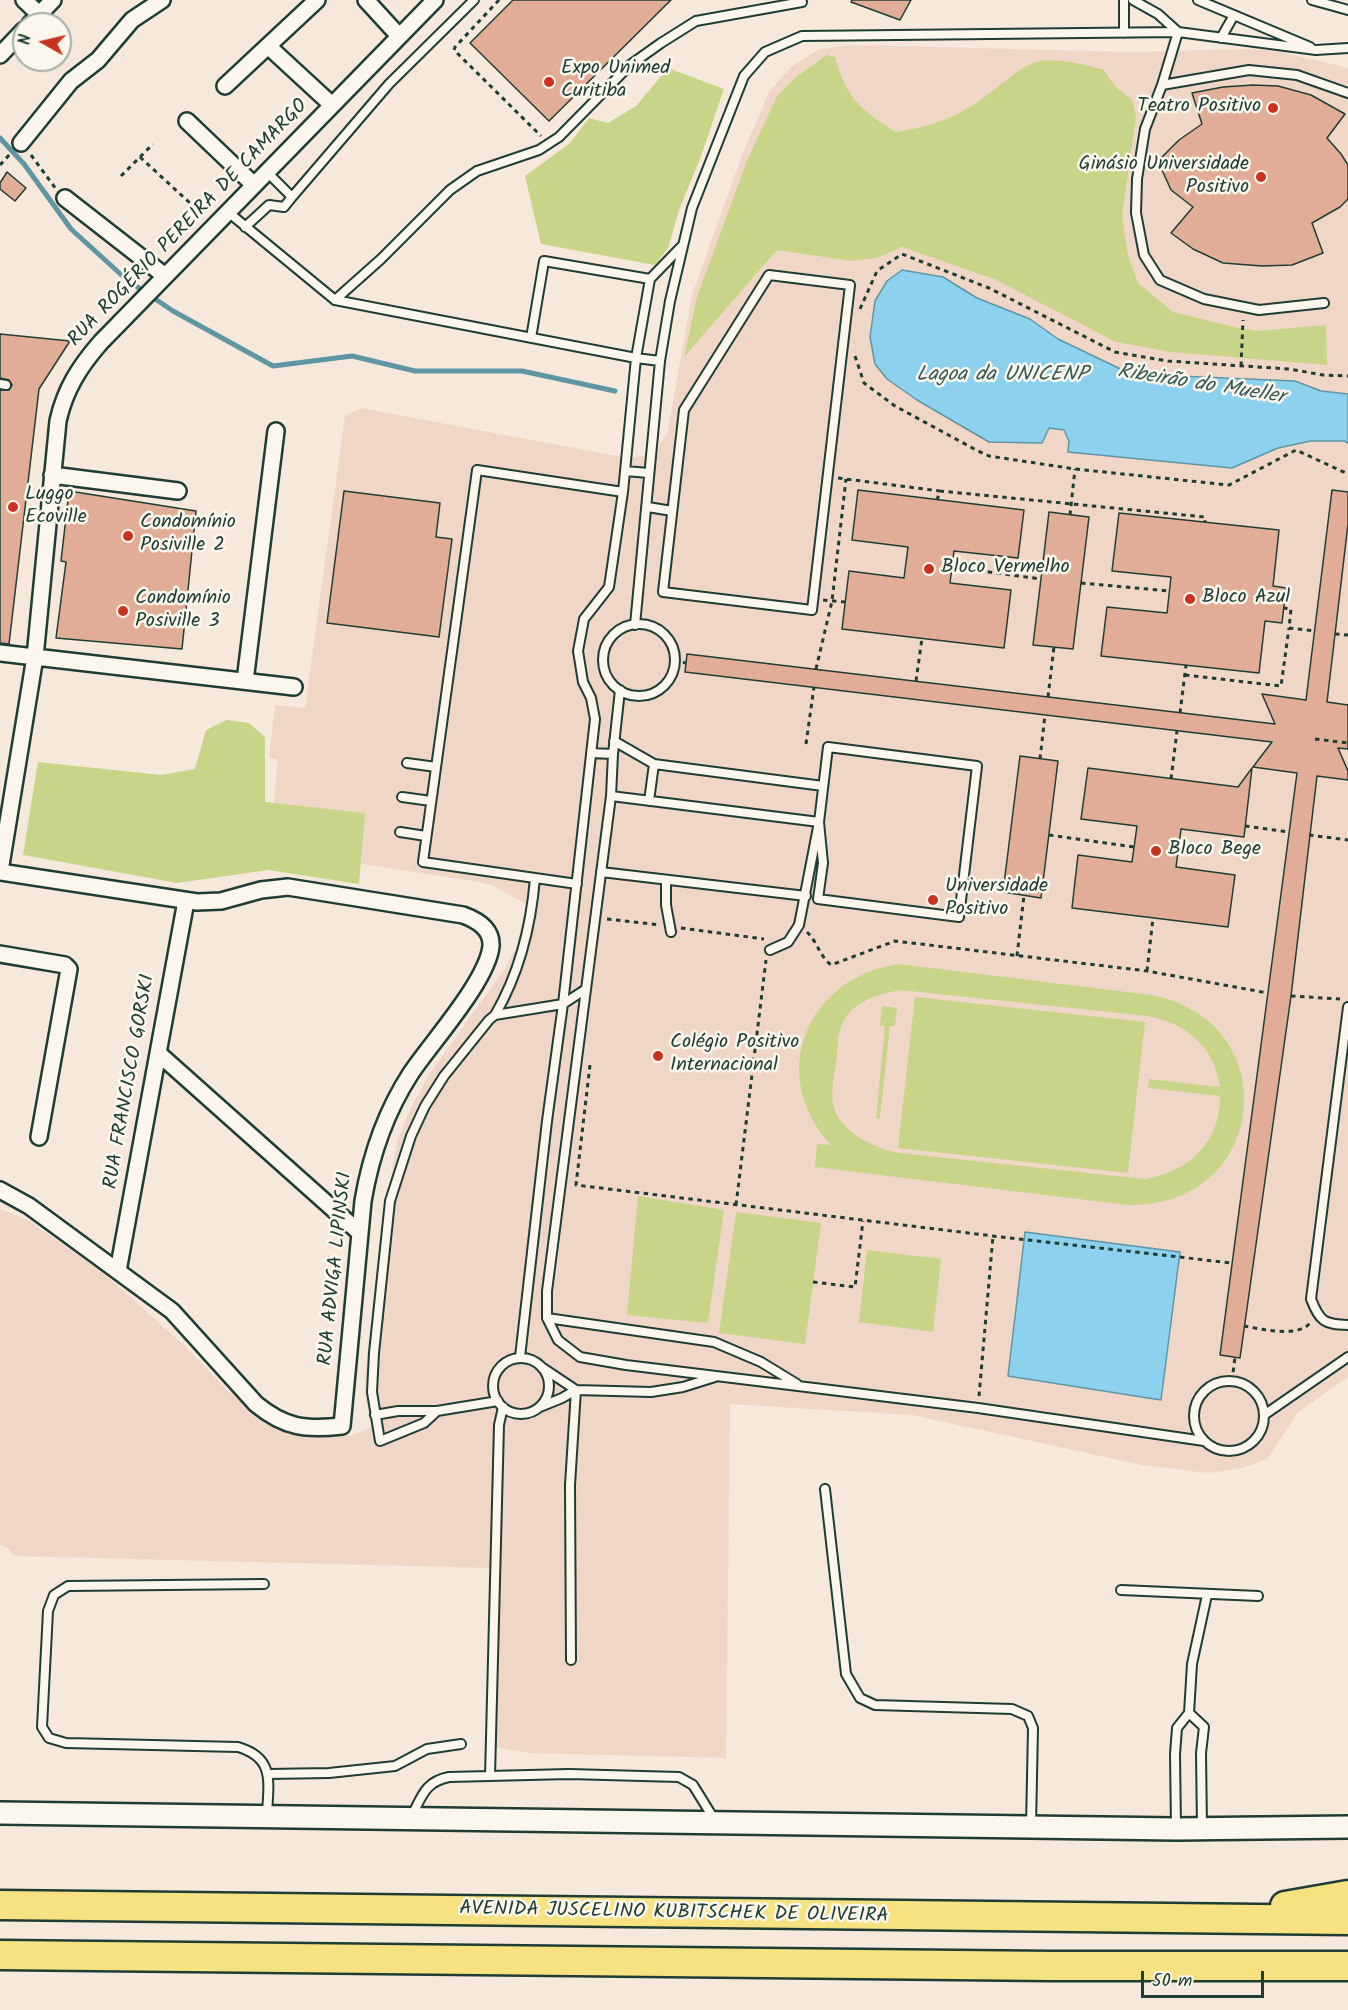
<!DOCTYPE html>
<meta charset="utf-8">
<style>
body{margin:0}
#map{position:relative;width:1348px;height:2010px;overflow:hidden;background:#f6e8db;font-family:Kalam,sans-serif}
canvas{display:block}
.north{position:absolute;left:12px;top:12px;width:60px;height:60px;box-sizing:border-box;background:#fbf7ec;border:2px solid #a3ada2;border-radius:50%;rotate:278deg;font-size:16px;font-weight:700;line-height:24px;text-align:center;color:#1f3d34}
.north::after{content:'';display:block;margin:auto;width:21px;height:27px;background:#c8321e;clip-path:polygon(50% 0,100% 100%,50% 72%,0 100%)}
.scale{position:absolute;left:1141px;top:1971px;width:123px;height:27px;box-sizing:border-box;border:3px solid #1f3d34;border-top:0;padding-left:8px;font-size:18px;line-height:21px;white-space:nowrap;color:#1f3d34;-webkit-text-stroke:4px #fbf7ec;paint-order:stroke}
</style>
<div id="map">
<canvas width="1348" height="2010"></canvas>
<div class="north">N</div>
<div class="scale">50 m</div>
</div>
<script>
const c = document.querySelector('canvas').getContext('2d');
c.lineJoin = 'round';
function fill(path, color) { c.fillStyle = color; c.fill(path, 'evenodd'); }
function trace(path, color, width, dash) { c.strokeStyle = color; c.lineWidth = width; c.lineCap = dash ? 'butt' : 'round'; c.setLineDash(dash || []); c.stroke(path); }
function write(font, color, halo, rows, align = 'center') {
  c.font = font + ' Kalam,sans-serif'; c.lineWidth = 5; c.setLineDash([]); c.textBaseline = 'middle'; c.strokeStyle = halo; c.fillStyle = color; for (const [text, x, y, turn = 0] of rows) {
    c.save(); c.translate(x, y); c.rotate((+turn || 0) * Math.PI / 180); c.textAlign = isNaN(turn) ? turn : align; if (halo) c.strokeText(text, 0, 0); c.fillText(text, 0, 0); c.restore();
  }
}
const built = new Path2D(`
 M849 45 1133 52 1249 49 1282 52 1348 68V1377L1298 1412 1267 1459 1242 1468 1208 1473 1142 1465 913 1415 730 1404 726 1758 530 1753 488 1746 492 1568 14 1556 8 1548 0 1545V1209L28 1220 103 1273 185 1346 229 1392 260 1416 310 1435 351 1436 371 1427 365 1398V1374L381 1231 398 1139 411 1108 428 1076 506 967 518 943 526 904 492 885 479 882 331 859H268L278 760 269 758 275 705 305 708 345 416 361 408 627 458 650 455 667 435 692 295 741 158 769 92 792 66 818 50Z`);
const green = new Path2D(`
 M827 55 835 57C847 100 860 109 896 132 925 128 953 119 978 102 994 91 1021 65 1040 61 1058 58 1087 65 1104 70L1114 85 1132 100 1136 116 1122 216 1128 255 1138 283 1173 312 1234 327 1257 331 1326 325 1327 365 1171 352 1116 342 994 279 902 247 877 258 852 261 777 250 684 357 697 297 747 161 777 96 797 76Z
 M668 68 724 89 700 159 679 210 668 248 655 265 541 244 525 176 570 143 589 118 608 123 636 106Z
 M227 720 249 723 265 737V802L365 813 359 884 268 870 177 883 23 855 38 762 161 775 195 769 206 730Z
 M899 964 1151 995C1288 1021 1269 1208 1128 1205L815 1167 817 1144 831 1145C766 1075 807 977 899 964ZM901 990 1147 1016C1186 1023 1214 1046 1220 1087L1149 1079 1148 1088 1220 1096C1221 1142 1188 1172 1145 1179L899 1153C875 1149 838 1131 833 1104 831 1090 834 1076 836 1063 838 1050 837 1033 843 1022 853 1001 881 993 901 990Z
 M915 997 1145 1022 1128 1173 898 1148Z
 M882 1006 897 1008 895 1026H890L880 1118H876L885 1026 880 1025Z
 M638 1196 724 1210 708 1323 627 1315Z
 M736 1212 821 1223 805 1344 719 1333Z
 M867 1250 941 1259 933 1332 859 1322Z`);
const water = new Path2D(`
 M902 270 943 277 977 298 1030 319 1058 339 1131 374 1295 381 1321 391 1348 394V443L1344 441H1311L1278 448 1232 468 1068 452 1069 441 1064 430 1049 428 1042 443 989 442 917 400 887 379 875 364 870 337 875 301 887 281Z
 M1025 1232 1180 1252 1161 1400 1008 1376Z`);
const stream = new Path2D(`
 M0 138 24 164 71 229 127 280 173 311 273 366 352 356 415 371H522L615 391`);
const building = new Path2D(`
 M513 0H671L549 121 470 43Z
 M852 0H911L900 20 851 2Z
 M1253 85 1278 86 1311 95 1345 114 1327 138 1341 154 1348 165V199L1340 207 1312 223 1323 253 1292 265 1262 266 1223 263 1193 249 1171 233 1193 207 1171 190 1158 161 1179 140 1202 124 1192 93 1223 87Z
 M7 172 26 188 15 201 0 189V183Z
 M0 334 70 341 39 389 9 644 0 643V390H9L12 385 9 380 0 378Z
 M858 490 1024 510 1018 558 954 551 950 583 1011 590 1004 648 842 629 849 571 904 578 908 547 852 540Z
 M1332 490 1348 492V524L1327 702 1348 705V749L1338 748 1348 771V780L1317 776 1291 996 1240 1358 1220 1355 1297 773 1253 767 1272 742 685 672 687 654 1275 724 1262 694 1306 700Z
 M69 491 196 511 182 649 56 638 66 562 61 561Z
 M344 491 440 503 436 537 452 539 439 637 327 623Z
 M1049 512 1089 517 1073 649 1033 645Z
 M1119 513 1279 530 1273 586 1286 588 1282 623 1265 621 1259 673 1101 656 1107 607 1167 613 1171 577 1112 571Z
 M1020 756 1058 761 1041 898 1003 892Z
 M1088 768 1238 787 1252 768 1244 837 1181 829 1176 867 1235 875 1228 927 1072 908 1078 855 1132 862 1137 826 1081 819Z`);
const path = new Path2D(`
 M499 0 455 47 454 50 541 136
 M31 155 56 189
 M140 157 204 216
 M0 165 11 153
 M121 176 153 144
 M860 309 877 271 902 254 989 288 1115 352 1168 361 1289 369 1323 375 1348 376
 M855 356 864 383 895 406 978 451 989 456 1075 469 1229 485 1296 450 1348 474
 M1241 366 1243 320
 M838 478 940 491
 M937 500 940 491 1205 517V522
 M1070 515 1075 469
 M952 567 1041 579
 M1081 583 1169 591
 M823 600 845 602
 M1283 608 1291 609 1289 628 1315 631
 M1335 634 1348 635
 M674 661 686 663
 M816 669 832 601 846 479
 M1185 675 1281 686 1289 628
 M916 681 922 638
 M1048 697 1054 647
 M1180 713 1186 665
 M1315 739 1348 743
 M806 744 814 687
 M1040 759 1045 715
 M1171 779 1177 731
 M1245 826 1289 832
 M1049 835 1134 847
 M1309 835 1348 840
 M607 919 660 925
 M681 928 764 939
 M807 932C818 943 819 955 831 965L895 941 1147 971 1268 993
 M1017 956 1024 895
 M1147 971 1153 918
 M1291 996 1340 999
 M590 1065 576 1185 993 1236 1232 1263
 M736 1205 766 960
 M813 1282 855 1287 863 1221
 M1244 1326C1261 1329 1298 1338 1310 1323
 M1232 1381 1235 1357
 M979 1396 993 1236`);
const service = new Path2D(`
 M1133 0 1158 14 1178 32 1162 85 1145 129 1137 179 1136 213 1144 255 1160 280 1204 299 1259 310 1324 303
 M1198 0 1310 47
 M1312 0 1348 10
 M1124 33V0
 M1221 38 1234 15
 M1162 85 1249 70 1297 75 1348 93
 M267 172 292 197 389 84 474 0
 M228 212 335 300 381 259 450 190 477 171 539 150 559 137 630 65 661 43 696 21 802 2
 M245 227 269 205 284 207 292 197
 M769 275 850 285 812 610 663 592 684 410Z
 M335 300 636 358 660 361
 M531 338 544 261 650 279
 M0 384 6 385
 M625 471 649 473
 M623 492 636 358 650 279 681 247
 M648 507 672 511
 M603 660a36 36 0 1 1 72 0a36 36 0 1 1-72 0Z
 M635 625 660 361 670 301 692 208 744 76 765 52 802 36 1178 32 1316 50 1348 48
 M620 690 613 754 611 796 547 1291V1318L558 1340 580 1357 626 1365 978 1408 1204 1441
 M614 741 654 764 823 786
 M591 753 613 754
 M407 763 436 767
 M611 796 819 822
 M402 797 431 801
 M649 801 654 764
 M400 832 426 836
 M601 872 806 896
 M666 880V905L671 932
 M770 950 788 942 799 925 819 822 828 747 977 766 959 917 818 899 823 863 819 822
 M1348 1007 1311 1299C1320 1322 1324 1324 1348 1325
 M495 1015C520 972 531 927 535 878
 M547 1318 714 1342 761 1362 797 1384
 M520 1357 547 1121 563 1004 586 989
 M493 1386a28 28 0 1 1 56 0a28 28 0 1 1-56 0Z
 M543 1368 576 1390 651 1392 683 1387 715 1377
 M1194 1416a35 35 0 1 1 70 0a35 35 0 1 1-70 0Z
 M540 1407 562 1398 576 1390
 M437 1411 424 1423 380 1441 372 1392 374 1353 390 1201 411 1136 425 1106 444 1076 489 1020 495 1015 563 1004 595 719 591 698 583 682 578 651 584 619 609 587 623 492 477 470 423 862 577 884
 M375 1415 398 1411H437L498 1401
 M1264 1415 1348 1357
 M825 1489 846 1674 860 1698 875 1705 1012 1709 1028 1716 1033 1728 1031 1826
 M264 1584 68 1586 54 1595 48 1611 42 1727 49 1738 66 1743 238 1747C276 1758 268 1784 267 1816
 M1121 1590 1258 1596
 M571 1660 570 1485 576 1390
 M1189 1713 1204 1727 1201 1753 1202 1828
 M268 1774 329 1773 395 1766 427 1749 461 1744
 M490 1776 499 1425 503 1407
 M411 1817C422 1797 424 1782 449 1777L569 1774 679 1777 693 1785 714 1819
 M1176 1828 1175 1754 1177 1728 1189 1713 1192 1664 1207 1595`);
const minor = new Path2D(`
 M24 0 39 14
 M366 0 399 36
 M30 24 53 0
 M268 46 332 105
 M0 55 24 30
 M225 86 317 0
 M187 121 254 185
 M21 143 71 81 98 60 132 20 162 0
 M65 198 165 276
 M52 475 178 491
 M0 653 294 687
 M245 681 276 431
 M0 871 35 657 58 421C65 389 80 366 101 342L435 0
 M0 872 197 902 221 901 261 890 288 887 463 915C477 920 492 929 491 946 488 980 431 1043 411 1073 385 1113 371 1154 363 1201L342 1426C306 1430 285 1428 256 1404L172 1311 29 1206 0 1190
 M0 954 65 965 69 969 39 1137
 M158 1053 360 1233
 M118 1271 186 901`);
const secondary = new Path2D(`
 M0 1813 1176 1829 1348 1827`);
const motorway = new Path2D(`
 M0 1905 1348 1920
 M1285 1906 1348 1895
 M0 1955 1051 1966H1348`);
const markers = [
 [549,82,6,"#c8321e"],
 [1273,108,6,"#c8321e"],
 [1261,177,6,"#c8321e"],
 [13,507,6,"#c8321e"],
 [128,536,6,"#c8321e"],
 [929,569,6,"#c8321e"],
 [1190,599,6,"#c8321e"],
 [123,611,6,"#c8321e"],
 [1156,851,6,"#c8321e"],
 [933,900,6,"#c8321e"],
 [658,1056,6,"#c8321e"]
];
const poiNames = [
 ["Expo Unimed",561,70],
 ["Curitiba",561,93],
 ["Teatro Positivo",1261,108,"right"],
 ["Ginásio Universidade",1249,166,"right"],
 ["Positivo",1249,189,"right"],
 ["Luggo",25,496],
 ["Ecoville",25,519],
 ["Condomínio",140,524],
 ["Posiville 2",140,547],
 ["Bloco Vermelho",941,569],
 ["Bloco Azul",1202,599],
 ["Condomínio",135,600],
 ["Posiville 3",135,623],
 ["Bloco Bege",1168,851],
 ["Universidade",945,888],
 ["Positivo",945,911],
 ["Colégio Positivo",670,1044],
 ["Internacional",670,1067]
];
const streetNames = [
 ["RUA ROGÉRIO PEREIRA DE CAMARGO",189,224,-46],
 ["RUA FRANCISCO GORSKI",131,1082,-80],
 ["RUA ADVIGA LIPINSKI",337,1269,-84],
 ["AVENIDA JUSCELINO KUBITSCHEK DE OLIVEIRA",674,1914,1]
];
const waterNames = [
 ["Lagoa da UNICENP",1002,376],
 ["Ribeirão do Mueller",1201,386,9]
];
fill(built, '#f0d6c7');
fill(green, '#c8d487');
fill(water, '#8cd1ed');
trace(water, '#6096a3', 1.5);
trace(stream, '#6096a3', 5);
fill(building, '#e2ad97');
trace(building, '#1f3d34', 1.5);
trace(service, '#1f3d34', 12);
trace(minor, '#1f3d34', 20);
trace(secondary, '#1f3d34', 26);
trace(motorway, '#1f3d34', 33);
trace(path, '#1f3d34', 3, [4.5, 4.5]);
trace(service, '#fbf7ec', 8);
trace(minor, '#fbf7ec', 15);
trace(secondary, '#fbf7ec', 21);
trace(motorway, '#f7e281', 28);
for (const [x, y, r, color] of markers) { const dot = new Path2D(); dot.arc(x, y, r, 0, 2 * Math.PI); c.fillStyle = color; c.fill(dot); trace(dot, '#fbf7ec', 2); }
write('20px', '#1f3d34', '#fbf7ec', poiNames, 'left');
write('20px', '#1f3d34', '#fbf7ec', streetNames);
write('italic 21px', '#355b59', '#fbf7ec', waterNames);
</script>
